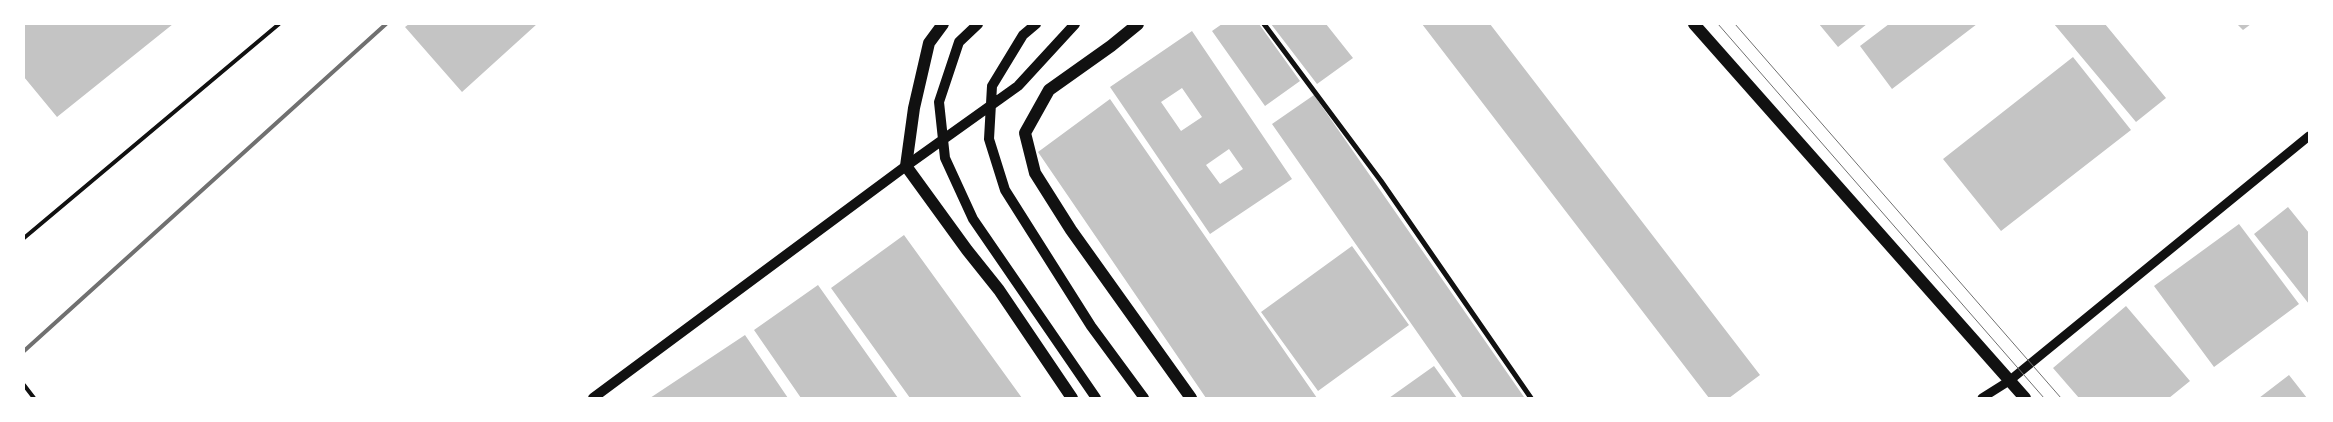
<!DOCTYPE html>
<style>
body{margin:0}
#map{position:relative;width:2333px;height:422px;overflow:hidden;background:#fff;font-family:Ubuntu,sans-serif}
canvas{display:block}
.frame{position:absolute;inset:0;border:25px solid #fff;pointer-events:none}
</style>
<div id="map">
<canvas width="2333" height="422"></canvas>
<div class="frame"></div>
</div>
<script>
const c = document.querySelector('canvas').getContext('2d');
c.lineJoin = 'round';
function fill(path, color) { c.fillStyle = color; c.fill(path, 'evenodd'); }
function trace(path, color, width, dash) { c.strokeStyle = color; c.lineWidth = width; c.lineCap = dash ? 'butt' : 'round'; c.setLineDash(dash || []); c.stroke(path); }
const building = new Path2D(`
 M24 24H173L57 117 24 77Z
 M409 24H537L462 92 405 27Z
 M1222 24H1259L1300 81 1265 106 1212 31Z
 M1271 24H1326L1353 58 1317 84Z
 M1422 24H1490L1760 375 1729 398H1709Z
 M1819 24H1867L1838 47Z
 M1889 24H1977L1892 89 1860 46Z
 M2054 24H2105L2166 98 2136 122Z
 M2237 24H2251L2243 30Z
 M1192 31 1292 179 1210 234 1110 87ZM1182 88 1202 117 1181 131 1161 102ZM1229 149 1243 169 1220 184 1206 165Z
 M2073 57 2131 130 2001 231 1943 159Z
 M1314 95 1524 397 1463 398 1272 124Z
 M1110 99 1317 398H1206L1038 152Z
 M2288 207 2309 233V304L2254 234Z
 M2239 224 2299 304 2214 367 2154 286Z
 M904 235 1022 398H910L831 288Z
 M1352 246 1409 325 1318 391 1261 312Z
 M818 285 898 398H801L754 330Z
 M2126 306 2190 381 2169 398H2079L2053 368Z
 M745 335 788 398H650Z
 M1434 366 1457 398H1389Z
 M2289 375 2307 398H2259Z`);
const service = new Path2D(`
 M24 238 279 24
 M24 385 34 398`);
const minor = new Path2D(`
 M1264 24 1381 181 1531 398`);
const tertiary = new Path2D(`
 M1982 398 2009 381 2309 136`);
const secondary = new Path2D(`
 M978 24 959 42 939 102 945 158 973 219 1096 398
 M1036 24 1023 35 992 86 989 139 1005 190 1091 326 1144 398
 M593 398 906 166 1018 86 1075 24`);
const primary = new Path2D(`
 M943 24 929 43 914 108 906 166 967 250 999 290 1072 398
 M1138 24 1111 46 1049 90 1025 133 1035 173 1071 230 1191 398
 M1694 24 2025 398`);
const tram = new Path2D(`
 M1718 24 2044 398
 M1735 24 2061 398`);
const rail = new Path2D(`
 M24 351 386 24`);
fill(building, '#c4c4c4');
trace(service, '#111', 4);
trace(minor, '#111', 5);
trace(tertiary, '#111', 9);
trace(secondary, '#111', 10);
trace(primary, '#111', 12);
trace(tram, '#707070', 1);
trace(rail, '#707070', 4);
</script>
